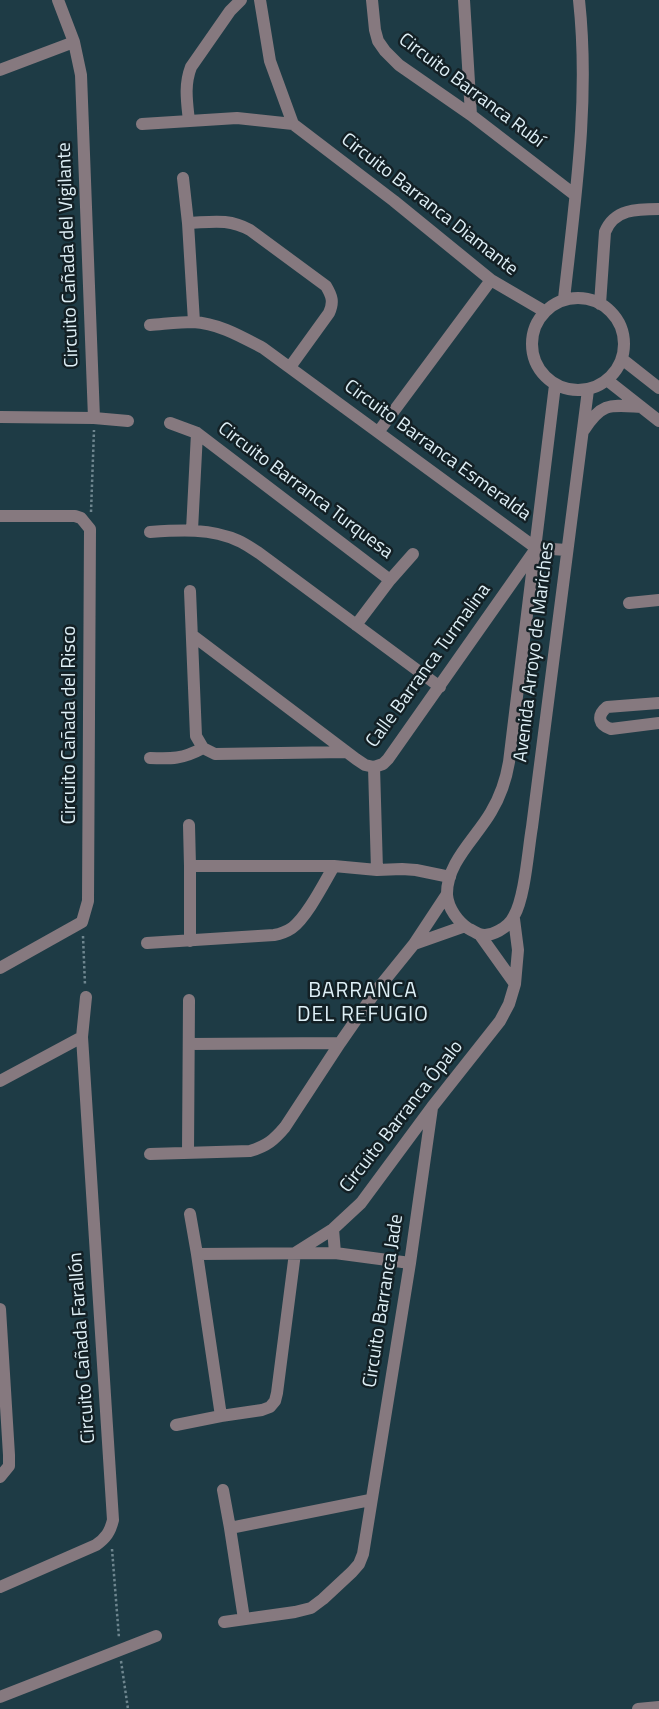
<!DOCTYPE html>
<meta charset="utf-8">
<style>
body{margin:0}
canvas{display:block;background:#1e3b45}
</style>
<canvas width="659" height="1709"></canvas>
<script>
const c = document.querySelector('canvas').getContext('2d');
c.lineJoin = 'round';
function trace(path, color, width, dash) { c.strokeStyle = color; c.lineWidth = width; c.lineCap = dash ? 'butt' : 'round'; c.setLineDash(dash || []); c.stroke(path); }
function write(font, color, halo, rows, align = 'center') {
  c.font = font + ' "Titillium Web",sans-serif'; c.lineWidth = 5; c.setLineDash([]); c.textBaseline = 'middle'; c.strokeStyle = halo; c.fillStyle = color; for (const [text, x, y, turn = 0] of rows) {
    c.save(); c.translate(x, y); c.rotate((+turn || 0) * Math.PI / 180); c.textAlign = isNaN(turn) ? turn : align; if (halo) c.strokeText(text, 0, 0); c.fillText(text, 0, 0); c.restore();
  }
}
const path = new Path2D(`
 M91 512 94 430
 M83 936 85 985
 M112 1549 119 1638
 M121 1661 128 1709`);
const minor = new Path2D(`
 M58 0 74 42 81 75 94 418
 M260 0 270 61 293 124
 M372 0 375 30 378 41 385 51 399 65 471 115 575 195
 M464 0 471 115
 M0 70 74 42
 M189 121C187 102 184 85 191 67L230 11 241 0
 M142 124 237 118 293 124 394 201 491 280 544 311
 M183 178 188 223 194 322
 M188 223C212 222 228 218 250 230L326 286C332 296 334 302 329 313L290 367
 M532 344a46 46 0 1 1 92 0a46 46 0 1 1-92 0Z
 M564 299C575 200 590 100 579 0
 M600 304 605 232C614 209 637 209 659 209
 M150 325C164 324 179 322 193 322 218 323 242 337 263 348L536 548 567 550
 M622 359 659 388
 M607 380 659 421
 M555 385 509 762C506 780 500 797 491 812 476 838 446 863 447 895 448 908 458 922 469 929 472 930 476 933 479 934 491 938 509 927 514 916 525 897 528 850 532 827L588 390
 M0 417 94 418 128 421
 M170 423 197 433 390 580
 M584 430C602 402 610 405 641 407
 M379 431 491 280
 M0 516H75L81 518 90 529 88 901 82 922 0 968
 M192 530 197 433
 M150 532C180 530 211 528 239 541 246 544 252 549 259 553L440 687
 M190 591 196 736 203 748 215 754 346 752
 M629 603 659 600
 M356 625 390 580 413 554
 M192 635 356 759 365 765 374 767
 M659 703 607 707C596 716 599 725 611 729L659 723
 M150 758C171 759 183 759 203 748
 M374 767 383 764 388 759 535 550
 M374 767 377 870
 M189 825 190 866V941
 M190 866H334L377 870 402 869 416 870 450 877
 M480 935 515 984
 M147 943 274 935C280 934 286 932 292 928 307 917 324 883 334 866
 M414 944 465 926
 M189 1044 340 1043
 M0 1081 82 1037
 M188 1152 189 1000
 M150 1154 250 1151C267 1146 274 1140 285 1127L340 1043 376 991 414 944 447 894
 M190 1214 197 1254 221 1416
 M333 1229 335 1253
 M197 1254 335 1253 410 1263
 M0 1309 9 1455V1466L0 1477
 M176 1425 221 1416 262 1410 270 1407 275 1401 277 1393 295 1253 333 1229 361 1203 432 1107 500 1021 509 1004 515 984 518 950 514 919
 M223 1490 230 1528 244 1619
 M230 1528 370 1500
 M0 1587 96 1545C106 1538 110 1532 113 1520L82 1037 86 997
 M224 1622 295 1612 311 1608 323 1599 352 1572 359 1564 363 1554 410 1263 432 1108
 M0 1697 156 1636
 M638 1709 659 1707`);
const streetNames = [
 ["Circuito Barranca Rubí",471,91,37],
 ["Circuito Barranca Diamante",429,205,38],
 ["Circuito Cañada del Vigilante",69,255,-92],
 ["Circuito Barranca Esmeralda",437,451,36],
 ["Circuito Barranca Turquesa",305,491,37],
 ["Avenida Arroyo de Mariches",535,652,-83],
 ["Calle Barranca Turmalina",429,666,-54],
 ["Circuito Cañada del Risco",70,725,-90],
 ["Circuito Barranca Ópalo",402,1117,-52],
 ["Circuito Barranca Jade",384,1301,-81],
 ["Circuito Cañada Farallón",83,1348,-94]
];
const quarterNames = [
 ["BARRANCA",363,992],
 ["DEL REFUGIO",363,1016]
];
trace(path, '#6e868f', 2.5, [2.5, 2.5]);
trace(minor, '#86797f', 12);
write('19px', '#deeff6', '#132025', streetNames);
c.letterSpacing = '1px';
write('21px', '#deeff6', '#132025', quarterNames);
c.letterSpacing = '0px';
</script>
